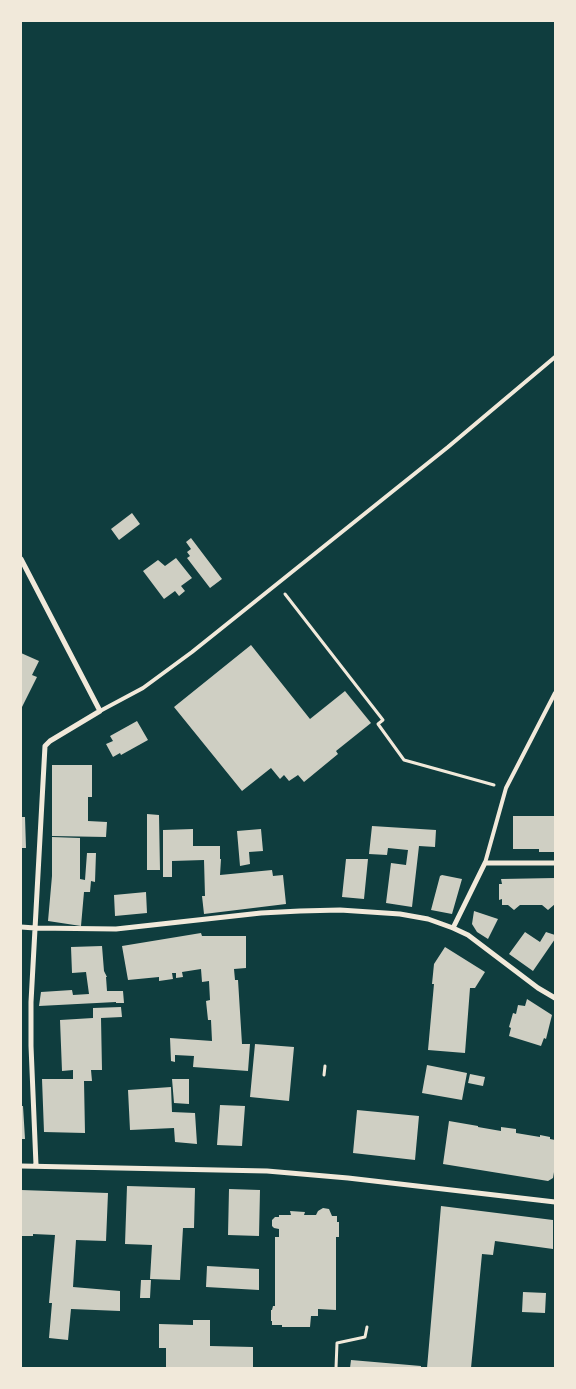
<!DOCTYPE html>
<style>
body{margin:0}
#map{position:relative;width:576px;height:1389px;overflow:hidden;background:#0f3d3e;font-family:"Times New Roman",serif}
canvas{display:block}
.frame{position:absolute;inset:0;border:22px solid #f1e9da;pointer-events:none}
</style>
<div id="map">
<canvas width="576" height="1389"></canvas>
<div class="frame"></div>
</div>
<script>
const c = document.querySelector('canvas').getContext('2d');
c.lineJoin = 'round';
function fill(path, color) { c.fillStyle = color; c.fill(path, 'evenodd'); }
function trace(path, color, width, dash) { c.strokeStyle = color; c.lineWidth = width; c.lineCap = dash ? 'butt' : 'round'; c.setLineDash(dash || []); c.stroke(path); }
const building = new Path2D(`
 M132 513 140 524 119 540 111 529Z
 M191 538 222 579 210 588 187 558 190 556 187 552 191 549 186 542Z
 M176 558 192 578 181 586 185 591 179 596 175 591 164 599 143 571 158 560 165 566Z
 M251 645 310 719 345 691 371 723 336 751 338 754 304 782 298 775 289 781 284 775 280 779 271 768 242 791 174 707Z
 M21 653 39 661 32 675 37 677 21 709Z
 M137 721 148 740 121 755 120 753 113 757 106 744 113 741 110 736Z
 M52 765H92V797H88V821L107 822 106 837 52 836Z
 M147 814 159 815 160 870H147Z
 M513 816H555V852H539V849H513Z
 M21 817H25L26 848H21Z
 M372 826 436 830 435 847 419 846 412 907 386 903 391 863 406 865 408 850 388 848 387 855 369 854Z
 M193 829V846H220V859H221L220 875 272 870 273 876 283 875 286 904 204 914 202 896H205L204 860 172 861V877H163V830Z
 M261 829 263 851 249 852 250 864 240 866 237 831Z
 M52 837 80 838V879L85 880 87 853H96L95 882 91 881 90 892H84L81 926 48 921 52 876Z
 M346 859H368L364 899 342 897Z
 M442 875 462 879 452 914 431 910 440 876Z
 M555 878V904L548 910 542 905H520L514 910 508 905H502V899L499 900V884H502L501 879Z
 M146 892 147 913 115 916 114 895Z
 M474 911 498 919 488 939 477 932 472 924Z
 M525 932 540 942 546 932 555 935V939L533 971 509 954Z
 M201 933 202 936H246V968L234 969 235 980H238L242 1044H250L248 1071 193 1067 194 1056 175 1055V1062L171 1061 170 1038 212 1041 211 1020H208L206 1001 210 1000 209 981 202 982 201 969 182 972 183 977 176 978V973H172L173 979 159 981V977L128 980 122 946Z
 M102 946 104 971 107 977H106L107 991H123L124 1003H116V1002L39 1006 41 992 72 990 73 995 89 994 86 972 72 973 71 947Z
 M445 947 485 972 475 988H470L465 1053 428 1050 434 984H432L434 964Z
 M527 999 552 1015 546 1039 544 1038 541 1046 509 1036 511 1028 509 1027 513 1013 516 1014 518 1005 525 1006Z
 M121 1007 122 1017 101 1018 102 1070H91L92 1081H84L85 1133 44 1132 42 1079H73V1070L62 1071 60 1020 93 1018V1008Z
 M255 1044 294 1047 289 1101 250 1097Z
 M427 1065 467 1073 462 1100 422 1093Z
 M470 1074 485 1077 483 1086 468 1083Z
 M172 1079H189V1104L174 1103Z
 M171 1087 172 1112 195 1113 197 1144 175 1142 174 1128 130 1130 128 1090Z
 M220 1105 245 1106 242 1146 217 1145Z
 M21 1106H23L25 1139H21Z
 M357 1110 419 1116 415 1160 353 1153Z
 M449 1121 478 1126V1127L501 1131V1127L516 1129V1133L540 1137V1135L550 1137V1139L555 1140V1166L553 1178 548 1181 443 1164Z
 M127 1186 195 1188 194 1228H183L180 1280 150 1279 152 1245 125 1244Z
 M229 1189 260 1190 259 1236 228 1235Z
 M21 1190 108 1193 106 1241 76 1240 73 1287 120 1291V1311L71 1309 68 1340 49 1338 52 1303H49L55 1235 33 1234V1236H21Z
 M441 1206 553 1220V1249L495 1241 493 1255 482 1254 471 1368H427Z
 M323 1208 329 1209 332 1216H337V1222H339V1237H336V1310L318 1309V1316H311L310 1327H282V1325H272V1321H271V1310H272L273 1306H275V1237H279V1229L274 1228 272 1226V1220L275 1217H279V1215H291L290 1211 305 1212 304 1215H316L318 1211Z
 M207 1266 259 1269V1290L206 1287Z
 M141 1280H151L150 1298H140Z
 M523 1292 546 1293 545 1313 522 1312Z
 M193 1320H210V1346L253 1347V1368H166V1348H159V1324L193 1325Z
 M351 1360 421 1366V1368H350Z`);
const path = new Path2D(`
 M285 594 383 720 378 724 404 760 494 785
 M324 1075 325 1066
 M336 1368 337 1343 365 1337 367 1327`);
const service = new Path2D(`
 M100 711 143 688 192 652 448 447 555 357
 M485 863 506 788 555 693`);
const minor = new Path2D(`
 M21 559 100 711 50 741 45 746 31 1002V1046L36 1165
 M21 927 35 928 116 929 261 913 300 911 340 910 400 914 428 919 453 928 468 935 538 988 555 998
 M453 928 485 863H555
 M21 1166 267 1171 348 1178 555 1202`);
fill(building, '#cfcfc3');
trace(path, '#f1e9da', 3);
trace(service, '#f1e9da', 4);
trace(minor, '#f1e9da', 5);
</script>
